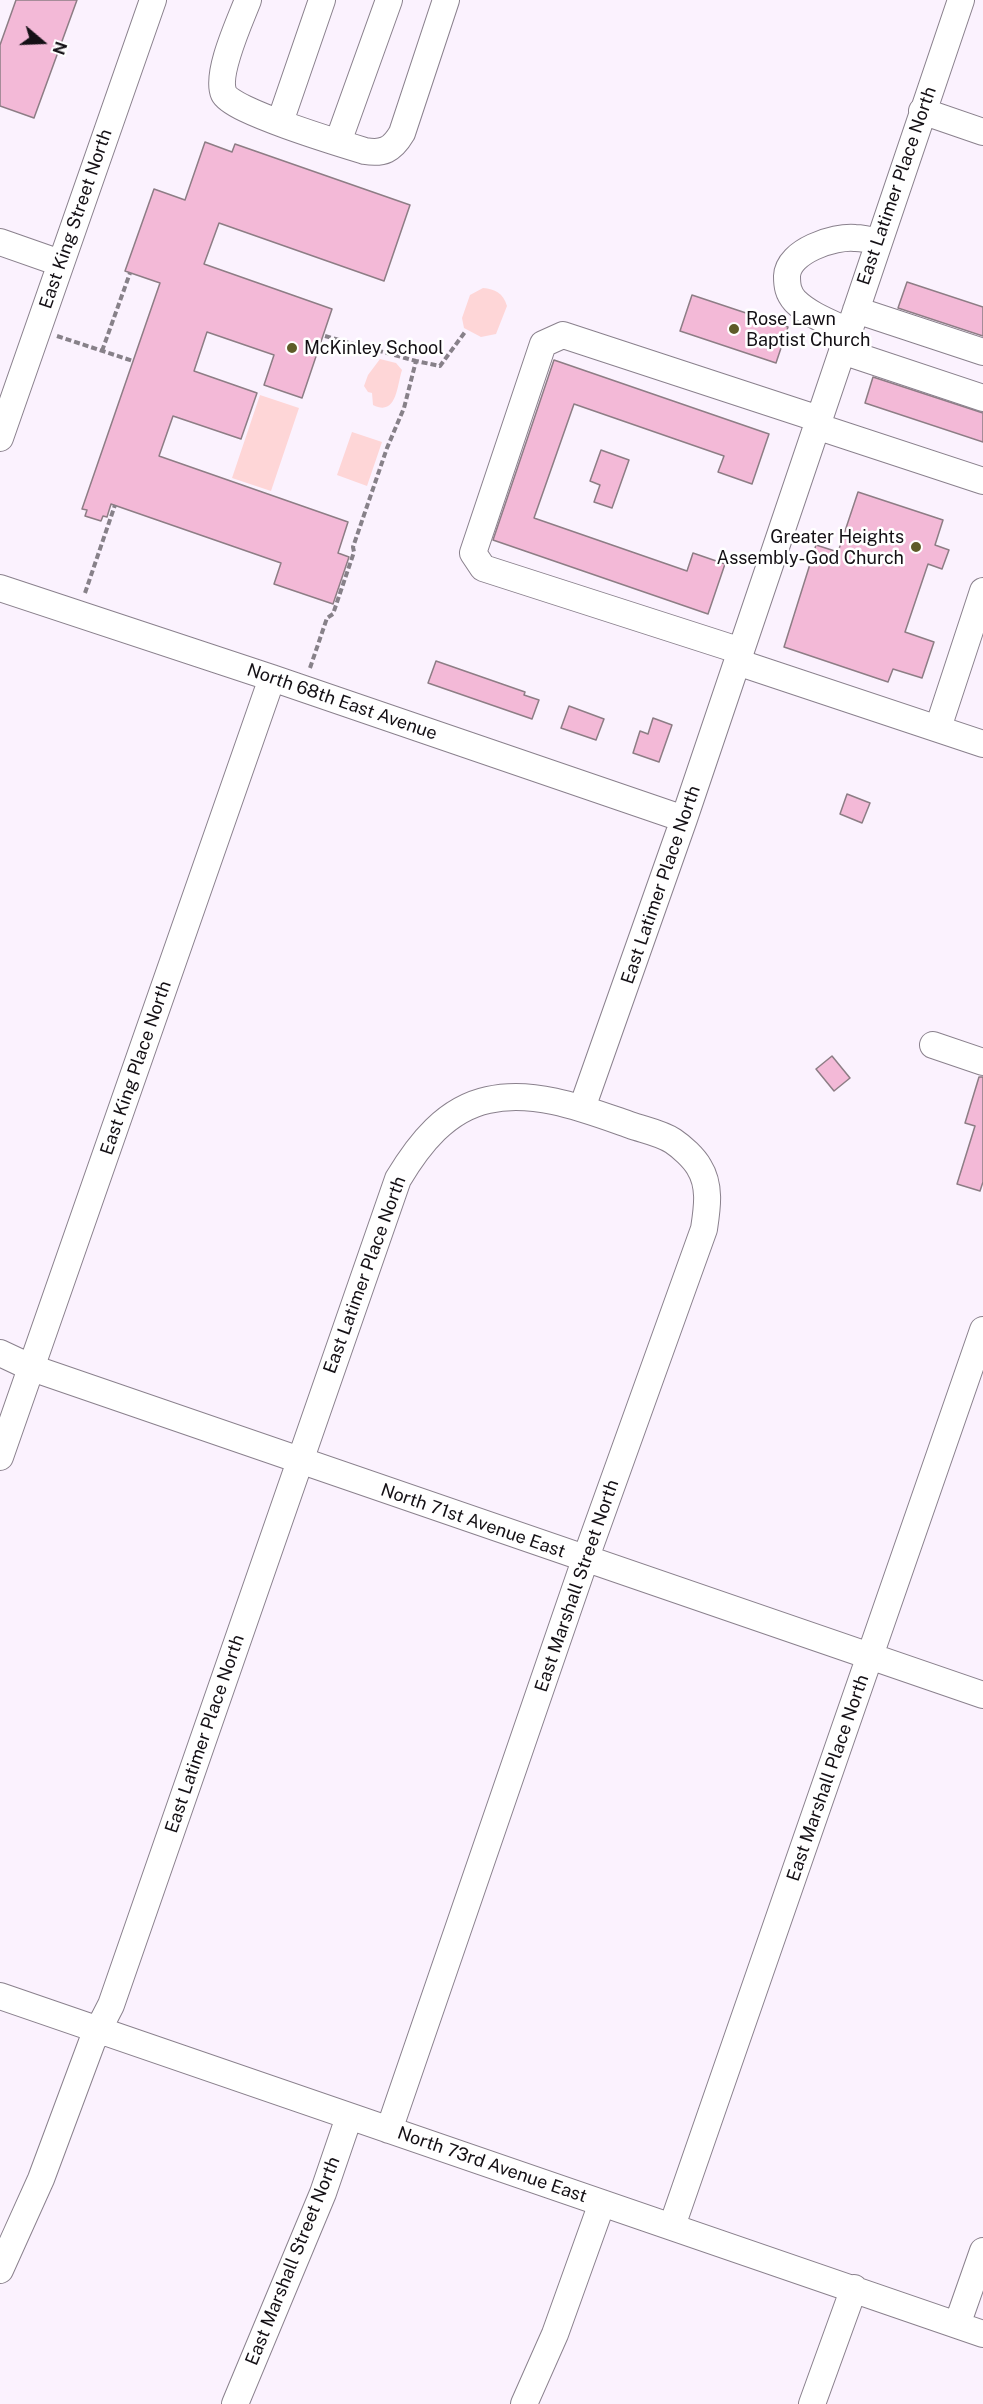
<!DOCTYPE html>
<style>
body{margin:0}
#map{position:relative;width:983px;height:2404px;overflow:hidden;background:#fbf2fe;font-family:"Public Sans",sans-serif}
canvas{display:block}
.north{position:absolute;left:12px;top:12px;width:60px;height:60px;-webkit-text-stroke:4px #fff;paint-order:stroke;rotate:109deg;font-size:16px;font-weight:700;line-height:24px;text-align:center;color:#141015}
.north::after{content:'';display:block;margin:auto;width:21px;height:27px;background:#141015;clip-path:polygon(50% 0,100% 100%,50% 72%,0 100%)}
</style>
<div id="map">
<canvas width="983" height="2404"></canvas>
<div class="north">N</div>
</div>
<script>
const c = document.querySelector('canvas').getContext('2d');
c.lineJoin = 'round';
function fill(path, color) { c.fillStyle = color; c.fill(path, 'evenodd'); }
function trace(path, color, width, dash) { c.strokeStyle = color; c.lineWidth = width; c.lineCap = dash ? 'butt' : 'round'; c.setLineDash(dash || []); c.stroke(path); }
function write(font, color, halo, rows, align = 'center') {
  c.font = font + ' "Public Sans",sans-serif'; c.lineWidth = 5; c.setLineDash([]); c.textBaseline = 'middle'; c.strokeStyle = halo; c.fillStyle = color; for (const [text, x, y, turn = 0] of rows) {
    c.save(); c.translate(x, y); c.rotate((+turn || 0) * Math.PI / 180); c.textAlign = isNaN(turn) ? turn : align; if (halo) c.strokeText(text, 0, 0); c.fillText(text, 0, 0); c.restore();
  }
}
const green = new Path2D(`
 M483 288C495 289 503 293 507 306L496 334 481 337 464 328 462 318 470 295Z
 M380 359 396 363 402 370C397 385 397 417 373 405L372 393 368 392 364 386 368 375Z
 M260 395 299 408 271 491 232 478Z
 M352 432 382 442 367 486 337 475Z`);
const building = new Path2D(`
 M16 0H77L34 118 0 106V45Z
 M205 142 232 152 235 144 410 205 384 281 219 223 204 264 332 309 302 398 264 385 274 355 207 332 194 371 257 393 241 439 173 416 159 456 348 522 338 553 349 557 333 604 274 584 281 563 111 504 107 517 103 516 101 521 85 516 87 510 82 509 160 283 125 271 154 189 185 200Z
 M907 282 983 307V336L898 308Z
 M692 295 788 327 776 363 680 331Z
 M554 360 769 434 752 484 718 472 724 456 574 404 534 518 687 571 693 553 725 564 708 614 493 540Z
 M873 377 983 413V442L865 403Z
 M601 450 629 460 612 508 594 502 600 485 590 481Z
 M858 492 943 520 935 545 949 550 942 569 928 564 905 632 934 642 922 678 893 669 888 682 784 647 816 545 838 552Z
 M436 661 525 692 524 695 539 700 532 719 428 683Z
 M569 706 604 719 596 740 561 728Z
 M653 718 672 725 659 762 633 753 640 731 648 734Z
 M847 794 870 803 862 823 840 814Z
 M832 1056 850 1078 834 1091 816 1069Z
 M979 1077H983V1182L980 1191 957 1184 975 1126 965 1123Z`);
const path = new Path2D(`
 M57 336 133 361
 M325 336 416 361
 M102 351 130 273
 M85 593 115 505
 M310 668 327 618 333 614 354 552 353 547 387 448 404 408 416 361 440 366 465 332`);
const minor = new Path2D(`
 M248 0C240 21 215 74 224 94 232 111 342 144 365 151 383 154 392 150 402 133L446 0
 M922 111 983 132
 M280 122 322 0
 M338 142 389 0
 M0 242 60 263
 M856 310 983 352
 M848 331C831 323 809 315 795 301 788 293 787 286 787 276 788 251 834 236 855 238 863 238 871 240 878 242
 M842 351 983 398
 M816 426 983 481
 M0 438 153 0
 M0 588 272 678 684 819
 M741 651 483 568 473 553 543 344 563 335 819 419
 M737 662 983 744
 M938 728 983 591
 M933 1045 983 1062
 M582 1108 684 819 961 0
 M0 1353 32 1368 983 1695
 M0 1457 272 678
 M0 1996 983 2334
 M672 2226 983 1330
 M0 2270 41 2179 92 2042 111 2005 398 1179C419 1144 446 1109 488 1100 535 1089 587 1110 630 1125 644 1130 661 1133 673 1141 682 1147 694 1158 699 1167 711 1186 707 1209 704 1229L585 1560 389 2130
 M957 2325 983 2251
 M235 2404 323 2193 349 2117
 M524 2404 555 2334 602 2203
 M812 2404 854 2288`);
const markers = [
 [734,329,6,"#5e5b28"],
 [292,348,6,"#5e5b28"],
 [916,547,6,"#5e5b28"]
];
const streetNames = [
 ["East Latimer Place North",897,186,-71],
 ["East King Street North",76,219,-71],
 ["North 68th East Avenue",342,702,19],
 ["East Latimer Place North",661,885,-71],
 ["East King Place North",136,1068,-71],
 ["East Latimer Place North",365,1275,-70],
 ["North 71st Avenue East",473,1521,19],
 ["East Marshall Street North",577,1586,-71],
 ["East Latimer Place North",205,1734,-71],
 ["East Marshall Place North",828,1778,-71],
 ["North 73rd Avenue East",492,2165,19],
 ["East Marshall Street North",293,2261,-68]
];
const poiNames = [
 ["Rose Lawn",746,319],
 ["Baptist Church",746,340],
 ["McKinley School",304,348],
 ["Greater Heights",904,537,"right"],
 ["Assembly-God Church",904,558,"right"]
];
fill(green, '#fed6d7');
fill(building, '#f3b9d7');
trace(building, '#8d7d85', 1.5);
trace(minor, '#8a818d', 28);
trace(path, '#878189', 4, [6, 3]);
trace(minor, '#fff', 26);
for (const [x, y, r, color] of markers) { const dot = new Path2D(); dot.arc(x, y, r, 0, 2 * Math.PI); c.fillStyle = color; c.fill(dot); trace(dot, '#fff', 2); }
write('18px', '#141015', '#fff', streetNames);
write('18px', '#141015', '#fff', poiNames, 'left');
</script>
